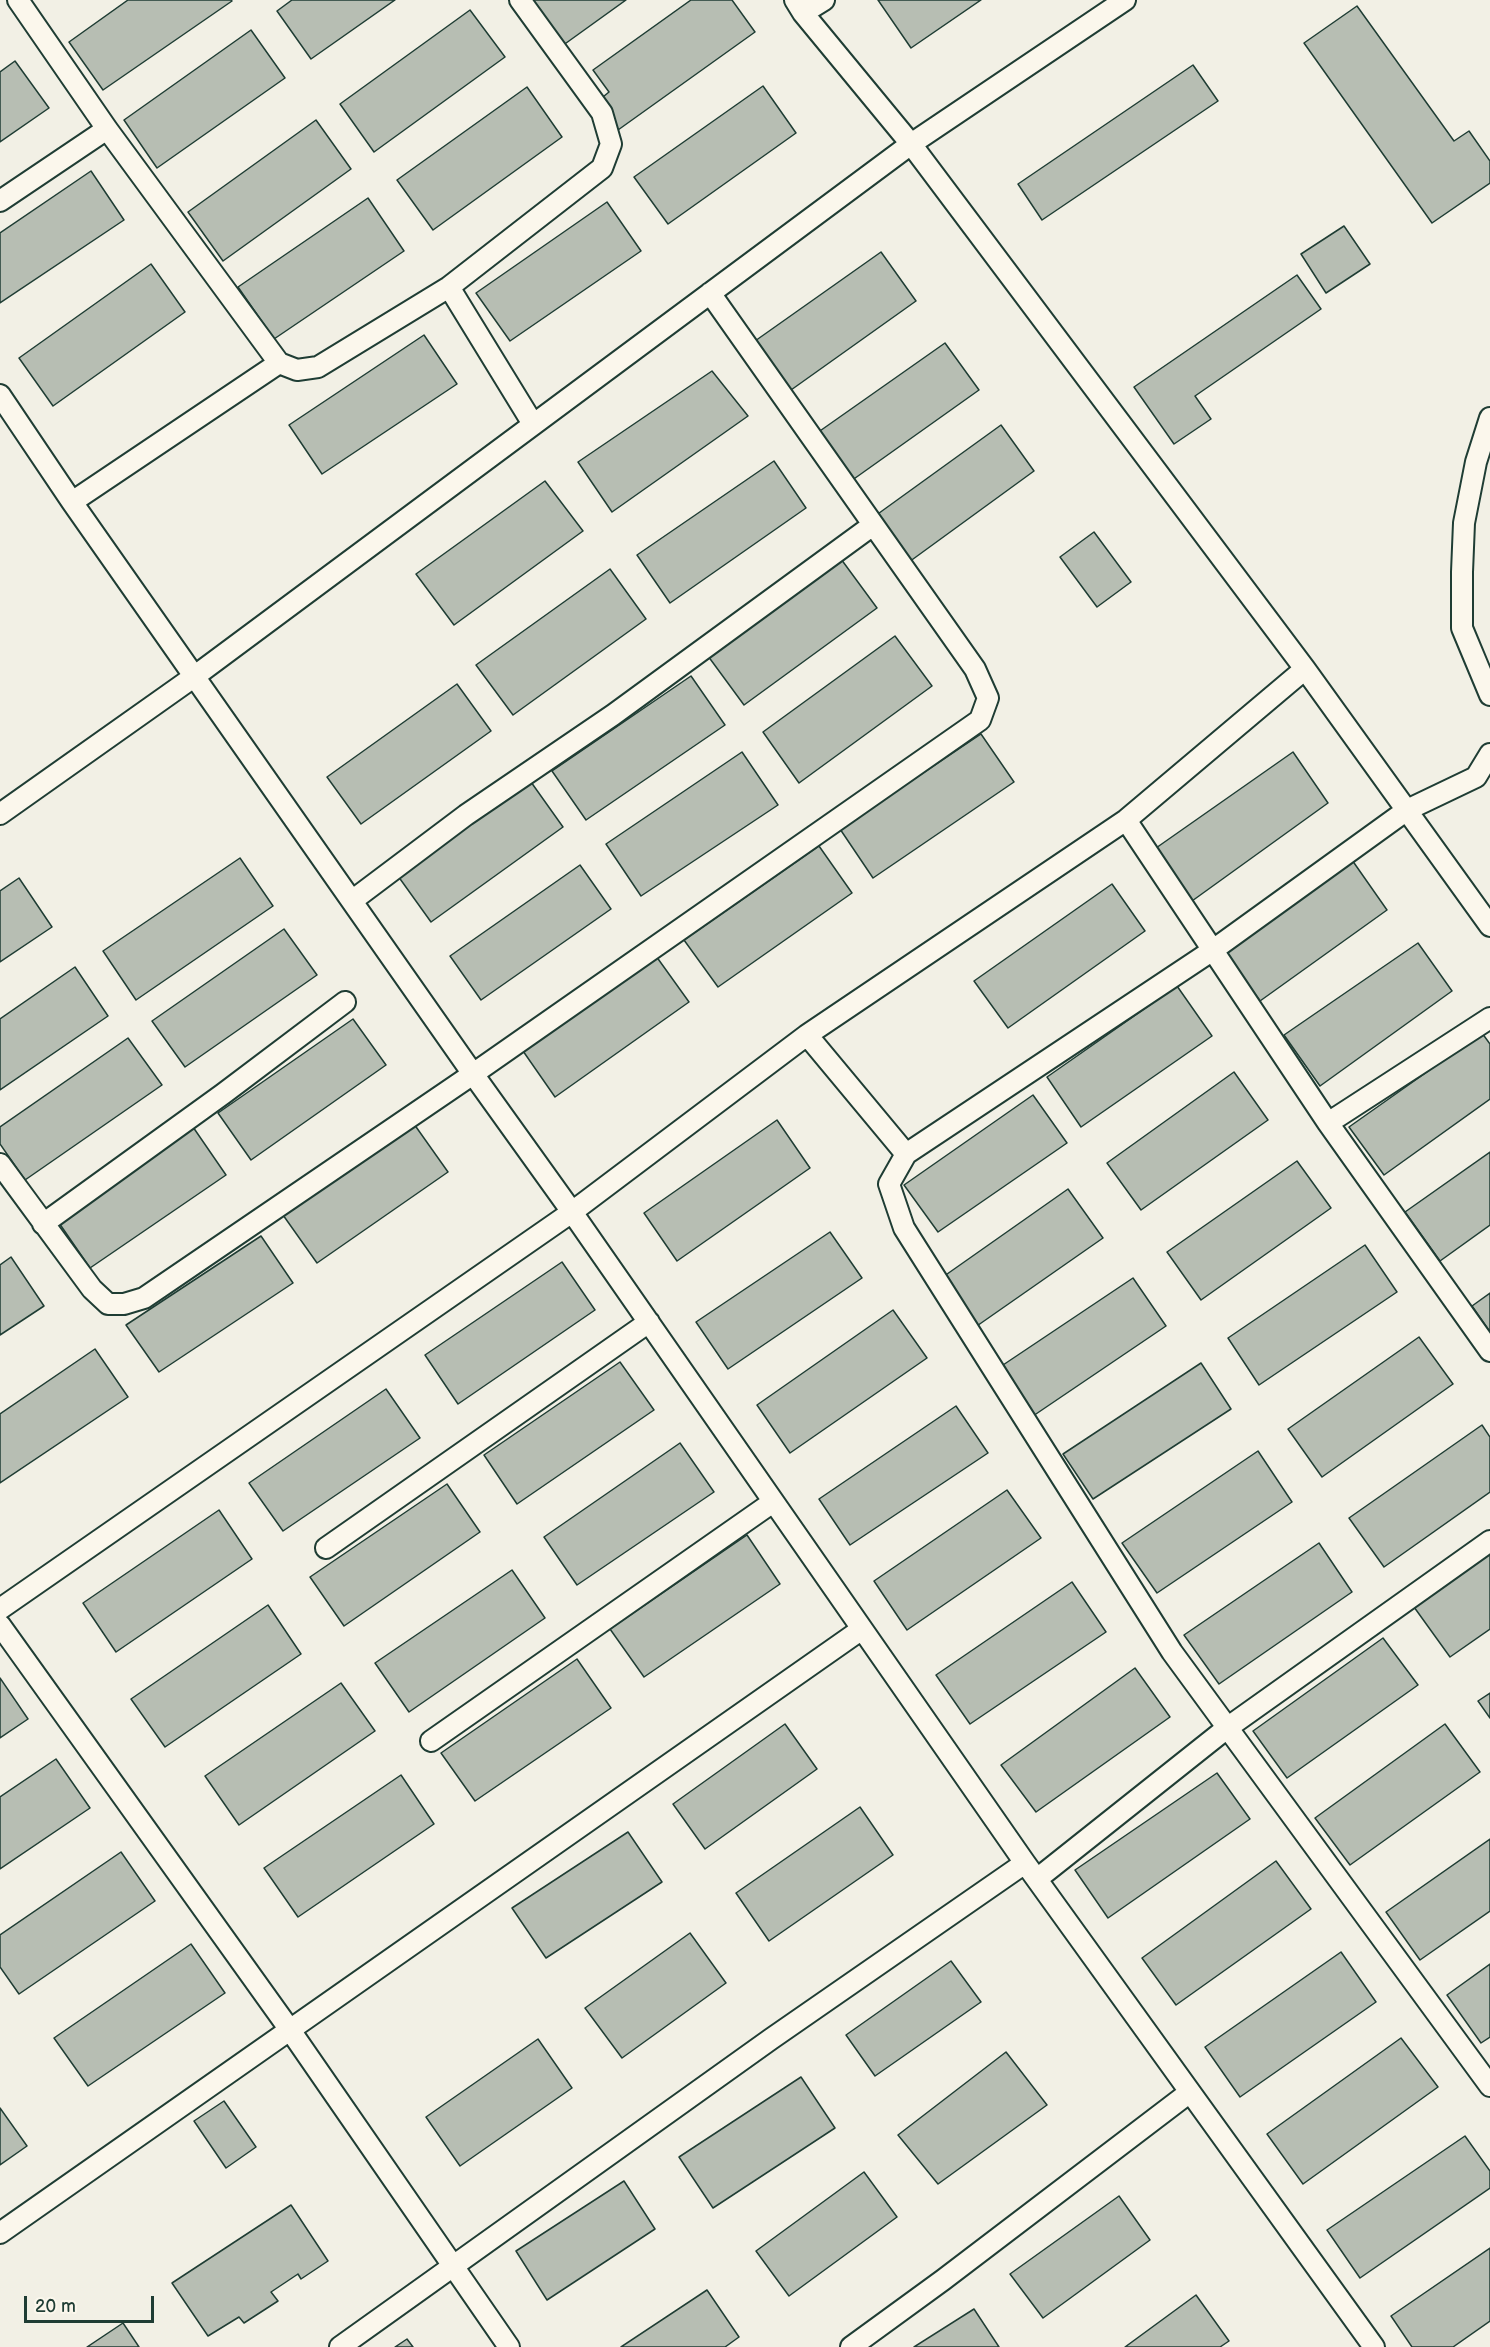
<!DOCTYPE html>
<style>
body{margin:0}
#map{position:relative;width:1490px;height:2347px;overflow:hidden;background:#f2f0e5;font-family:"Balsamiq Sans",sans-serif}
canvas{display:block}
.scale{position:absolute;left:24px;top:2296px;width:130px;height:27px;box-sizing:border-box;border:3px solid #1f3d34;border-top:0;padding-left:8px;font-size:18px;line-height:21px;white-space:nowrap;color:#1f3d34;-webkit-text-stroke:4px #fbf7ec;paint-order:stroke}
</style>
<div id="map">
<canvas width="1490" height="2347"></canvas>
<div class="scale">20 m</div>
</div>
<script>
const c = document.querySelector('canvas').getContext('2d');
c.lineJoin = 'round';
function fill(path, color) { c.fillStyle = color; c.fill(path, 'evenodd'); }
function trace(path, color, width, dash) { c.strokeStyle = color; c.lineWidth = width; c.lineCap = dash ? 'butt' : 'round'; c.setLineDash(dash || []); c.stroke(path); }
const building = new Path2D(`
 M128 0H231L232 1 103 90 69 42Z
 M292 0H395L311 59 277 11Z
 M529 0H626L562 46Z
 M691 0H732L755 32 618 130 598 101 609 92 593 70Z
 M878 0H981L911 48Z
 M1357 6 1454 141 1469 131 1490 161V183L1432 223 1304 43Z
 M470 10 505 57 374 152 340 104Z
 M251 30 285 78 157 168 124 120Z
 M15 61 49 108 0 142V72Z
 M1193 65 1218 101 1042 220 1018 184Z
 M763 86 796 133 668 224 634 177Z
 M527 87 562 137 433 230 397 180Z
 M316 120 351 169 223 261 188 212Z
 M91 171 124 220 0 303V233Z
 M368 198 404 251 274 339 238 287Z
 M607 202 641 251 510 341 476 293Z
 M1344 226 1370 264 1326 293 1301 254Z
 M881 252 916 301 791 390 755 341Z
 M151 264 185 312 53 406 19 358Z
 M1297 275 1321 309 1195 396 1211 419 1174 444 1134 387Z
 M424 335 457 384 322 474 289 425Z
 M945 343 979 390 851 481 817 433Z
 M712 371 748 416 612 512 578 462Z
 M1001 425 1034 471 909 562 875 516Z
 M774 461 806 508 670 603 637 555Z
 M545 481 583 531 454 625 416 574Z
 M1094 532 1131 582 1097 607 1060 557Z
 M841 559 877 608 744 705 708 656Z
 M610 569 646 619 513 715 476 665Z
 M895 636 932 686 799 783 763 732Z
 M691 676 725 725 586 820 552 771Z
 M457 684 491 731 361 824 327 777Z
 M981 734 1014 782 873 878 840 829Z
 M742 752 778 805 641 896 606 844Z
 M1293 752 1328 803 1192 901 1156 848Z
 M531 782 563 827 431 922 398 876Z
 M819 846 852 893 718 987 684 940Z
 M240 858 273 906 136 1000 103 951Z
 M1352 860 1387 910 1260 1001 1224 951Z
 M580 865 611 909 481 1000 450 956Z
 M19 878 52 927 0 962V891Z
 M1112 884 1145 931 1008 1028 974 981Z
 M284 929 317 975 185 1067 152 1021Z
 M1418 943 1452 991 1320 1086 1284 1035Z
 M656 956 689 1002 555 1097 523 1051Z
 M75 967 108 1016 0 1090V1019Z
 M1177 986 1212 1036 1081 1127 1047 1077Z
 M353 1019 386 1065 251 1160 218 1113Z
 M1482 1033 1490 1044V1099L1384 1175 1349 1127Z
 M128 1038 162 1085 25 1180 0 1144V1127Z
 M1234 1072 1268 1120 1141 1210 1107 1163Z
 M1033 1095 1067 1143 938 1232 904 1185Z
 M777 1120 810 1168 677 1261 644 1213Z
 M414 1124 448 1172 317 1263 283 1215Z
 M193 1127 226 1175 90 1268 57 1220Z
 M1490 1152V1225L1440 1261 1405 1212Z
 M1297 1161 1331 1208 1201 1300 1167 1252Z
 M1068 1189 1103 1238 974 1328 940 1279Z
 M830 1232 862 1278 728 1369 696 1322Z
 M261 1236 293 1283 159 1372 126 1325Z
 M1365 1245 1397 1292 1259 1385 1228 1338Z
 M11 1257 44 1306 0 1335V1265Z
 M562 1262 595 1310 458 1404 425 1355Z
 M1133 1278 1166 1326 1033 1416 1000 1367Z
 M1490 1293V1332L1472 1306Z
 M893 1310 927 1358 790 1453 757 1405Z
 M1419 1337 1453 1384 1322 1477 1288 1429Z
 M95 1349 128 1397 0 1483V1414Z
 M620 1362 654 1410 517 1504 484 1455Z
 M1201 1363 1231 1409 1093 1499 1063 1454Z
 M386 1389 420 1438 283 1531 249 1483Z
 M956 1406 988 1453 850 1545 819 1499Z
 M1482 1425 1490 1437V1492L1384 1567 1349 1518Z
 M680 1443 714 1492 577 1585 544 1537Z
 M1258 1451 1292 1502 1157 1593 1122 1543Z
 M447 1484 480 1532 344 1626 310 1577Z
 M1007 1490 1041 1538 907 1630 874 1581Z
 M219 1510 252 1559 116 1652 83 1603Z
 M747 1535 780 1584 644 1677 610 1629Z
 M1319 1543 1352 1592 1219 1684 1184 1635Z
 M1490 1554V1629L1450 1657 1414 1607Z
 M512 1570 545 1618 409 1712 375 1663Z
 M1072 1582 1106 1632 970 1724 936 1675Z
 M268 1605 301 1654 165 1747 131 1699Z
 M1383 1638 1418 1685 1287 1778 1253 1731Z
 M577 1659 611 1708 475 1801 441 1753Z
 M1135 1668 1170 1717 1036 1812 1001 1765Z
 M0 1678 28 1719 0 1738Z
 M341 1683 375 1731 239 1825 205 1776Z
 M1490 1693V1718L1478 1701Z
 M785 1724 817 1769 705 1849 673 1804Z
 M1445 1724 1480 1772 1350 1865 1315 1818Z
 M56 1759 90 1808 0 1869V1797Z
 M1217 1773 1250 1819 1108 1918 1075 1870Z
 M401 1775 434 1824 298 1917 264 1868Z
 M860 1807 893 1855 769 1941 736 1893Z
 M628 1832 662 1882 546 1958 512 1908Z
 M1490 1839V1911L1420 1960 1386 1912Z
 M121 1852 155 1901 19 1994 0 1967V1935Z
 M1276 1861 1311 1909 1176 2005 1142 1958Z
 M690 1933 726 1983 622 2058 585 2008Z
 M191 1944 225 1993 88 2086 54 2038Z
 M1341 1952 1376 2002 1240 2097 1205 2047Z
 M951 1961 981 2002 875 2076 846 2035Z
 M1490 1964V2037L1481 2043 1447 1995Z
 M1401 2038 1438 2087 1303 2184 1267 2134Z
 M538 2039 572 2088 460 2166 426 2117Z
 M1006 2052 1047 2105 938 2184 898 2135Z
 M801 2077 835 2128 713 2208 679 2157Z
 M224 2101 256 2147 226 2168 194 2121Z
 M0 2108 27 2146 0 2165Z
 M1465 2136 1490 2171V2188L1360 2278 1327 2230Z
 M864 2172 897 2217 789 2296 756 2251Z
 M624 2181 655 2229 547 2300 516 2251Z
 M1119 2196 1150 2240 1043 2318 1010 2274Z
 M291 2205 328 2261 301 2279 298 2274 271 2292 278 2301 244 2323 239 2317 208 2336 172 2283Z
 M1490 2248V2321L1453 2347H1412L1391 2316Z
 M707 2290 739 2337 725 2347H621Z
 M1196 2295 1229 2341 1220 2347H1125Z
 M974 2309 999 2347H914Z
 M123 2323 139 2347H87Z
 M407 2339 413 2347H395Z`);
const lane = new Path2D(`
 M18 0 107 129 279 363 297 370 318 367 449 287 602 168 611 144 602 113 520 0
 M795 0 803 13 911 144 1305 669 1490 926
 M803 13 824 0
 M0 201 107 129
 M449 287 533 424
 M0 395 72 502 473 1074 572 1212 1025 1863 1374 2347
 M1490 418 1476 462 1464 523 1462 572V628L1490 695
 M72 502 279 363
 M1490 754 1476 777 1407 810 1213 950 906 1154 889 1184 904 1228 1172 1652 1490 2086
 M0 814 195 676 911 144 1125 0
 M1126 820 1328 1123 1490 1351
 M353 900 466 815 613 715 873 525
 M807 1035 906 1154
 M1328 1123 1490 1018
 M0 1164 92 1289 108 1304H124L144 1298 473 1074 980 720 988 698 975 669 710 293
 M43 1224 223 1094 345 1002
 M326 1548 649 1322
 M0 1609 572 1212 807 1035 1126 820 1305 669
 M0 1625 290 2030 509 2347
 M431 1741 773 1502
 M1037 1879 1227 1728 1490 1541
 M0 2233 862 1629
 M340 2347 771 2039 1025 1863
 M851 2347 943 2280 1190 2092`);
fill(building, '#b7beb3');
trace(building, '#1f3d34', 1.5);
trace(lane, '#1f3d34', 24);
trace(lane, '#fbf7ec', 20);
</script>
